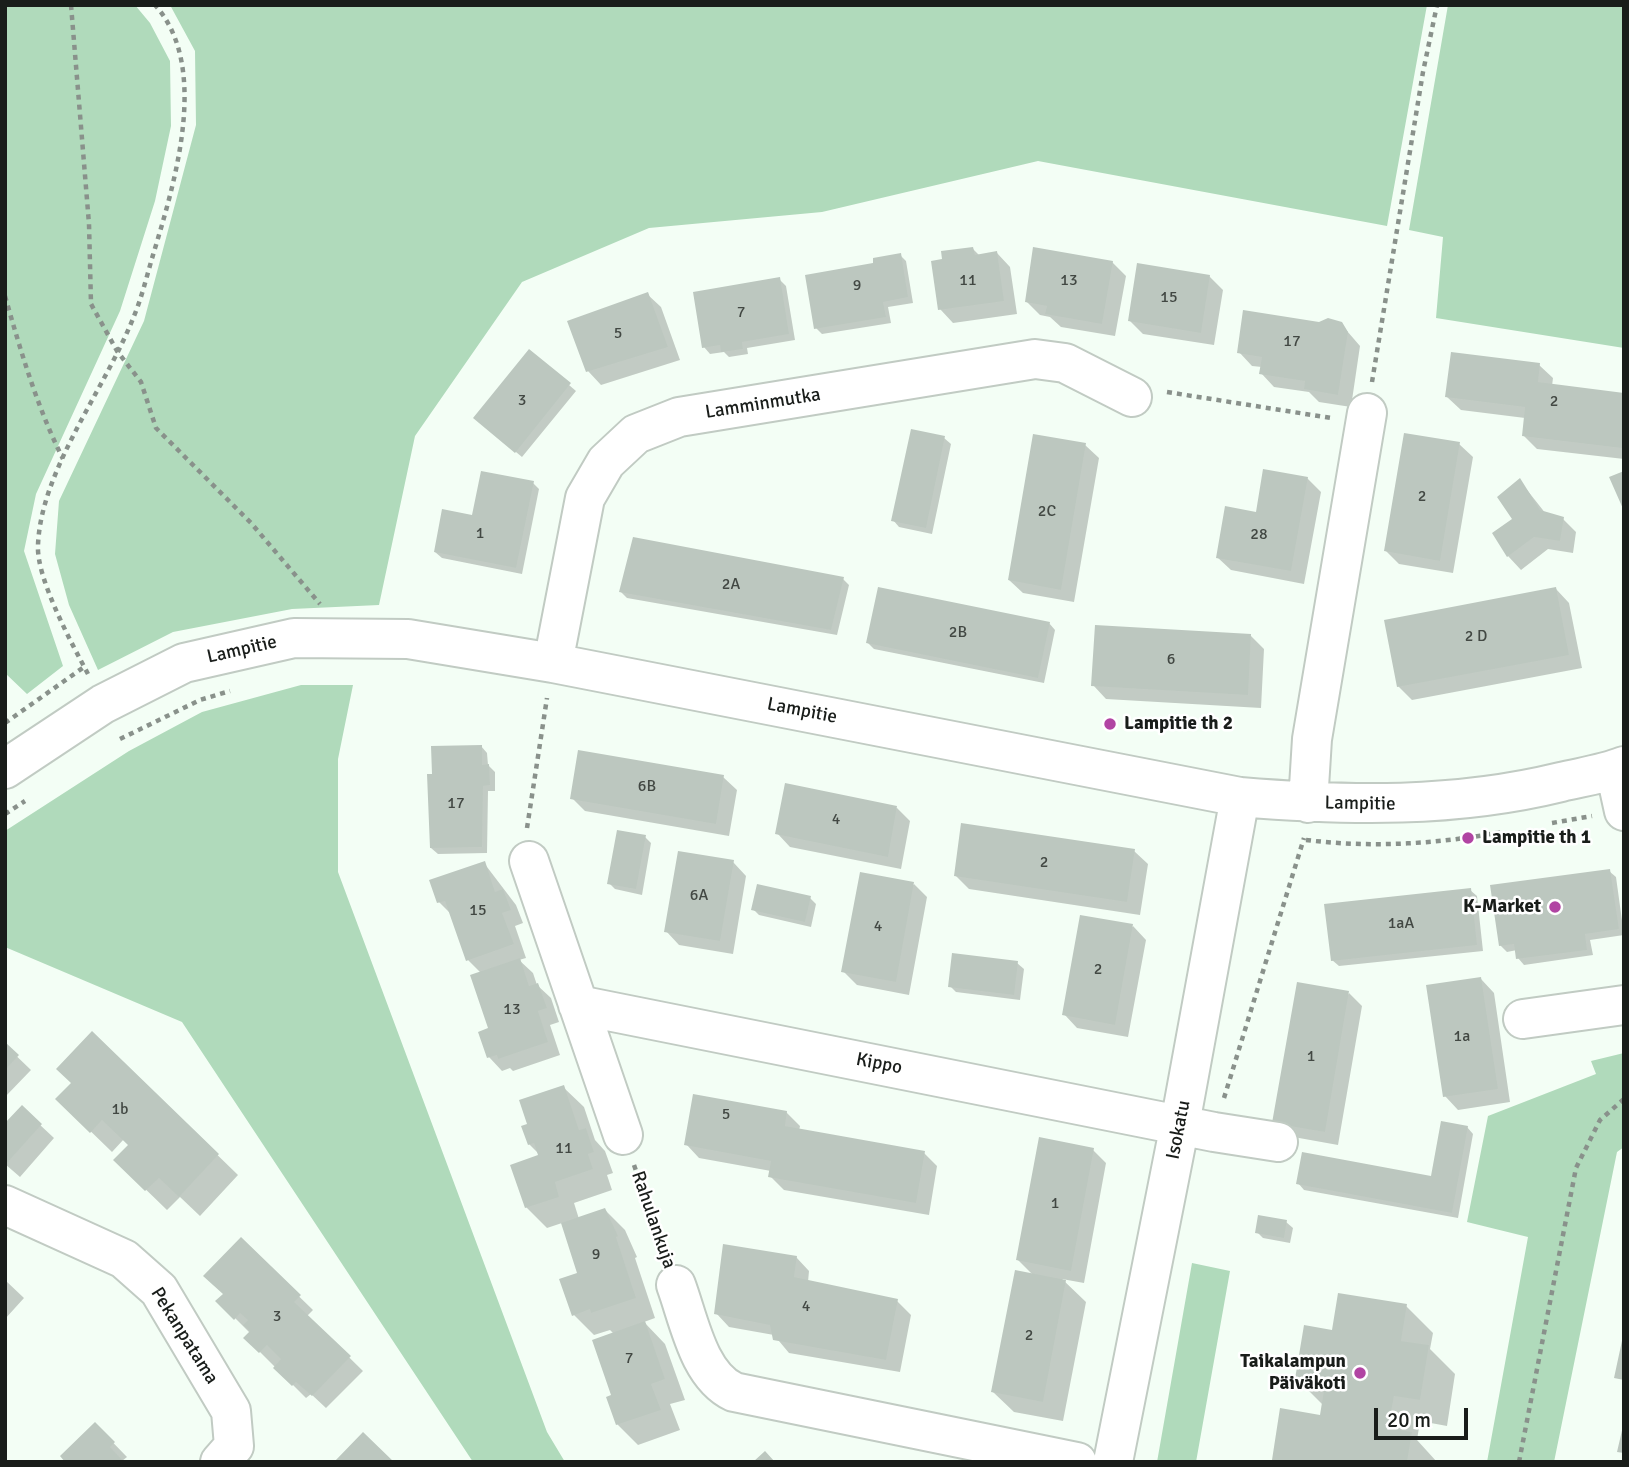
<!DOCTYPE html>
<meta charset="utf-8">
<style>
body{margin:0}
#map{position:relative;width:1629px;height:1467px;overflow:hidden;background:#f3fef5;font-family:Signika,sans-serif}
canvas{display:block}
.frame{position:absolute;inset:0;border:7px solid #191d1a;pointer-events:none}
.scale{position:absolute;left:1374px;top:1408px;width:94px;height:32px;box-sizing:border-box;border:4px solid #191d1a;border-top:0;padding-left:9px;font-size:21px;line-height:24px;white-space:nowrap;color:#191d1a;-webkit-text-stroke:5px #fff;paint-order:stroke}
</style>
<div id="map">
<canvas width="1629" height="1467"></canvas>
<div class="frame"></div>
<div class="scale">20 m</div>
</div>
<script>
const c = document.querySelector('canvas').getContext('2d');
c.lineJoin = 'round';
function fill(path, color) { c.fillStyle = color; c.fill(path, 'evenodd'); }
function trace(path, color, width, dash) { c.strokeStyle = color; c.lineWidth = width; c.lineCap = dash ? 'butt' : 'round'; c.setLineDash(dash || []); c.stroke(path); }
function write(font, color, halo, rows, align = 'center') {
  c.font = font + ' Signika,sans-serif'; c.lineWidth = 5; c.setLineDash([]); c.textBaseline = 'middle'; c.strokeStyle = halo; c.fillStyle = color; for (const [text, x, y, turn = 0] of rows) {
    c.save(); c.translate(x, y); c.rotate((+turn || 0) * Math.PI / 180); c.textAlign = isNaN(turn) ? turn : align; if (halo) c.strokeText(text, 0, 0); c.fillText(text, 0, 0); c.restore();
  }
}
const green = new Path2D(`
 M5 5H135L150 23 170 61 171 126 155 201 120 311 36 494 24 551 63 666 27 694 5 673Z
 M170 5H1427L1387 226 1038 161 822 212 649 228 522 282 415 436 379 605 292 609 173 632 98 670 69 605 55 554 59 501 144 321 196 125 195 51Z
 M1448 5H1624V348L1436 318 1443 237 1409 230Z
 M301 685H353L338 759V872L547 1432 565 1462H473L182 1022 5 947V831L129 751 202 712Z
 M1624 1053V1147L1617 1152 1554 1462H1487L1528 1237 1467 1222 1488 1116 1596 1074 1591 1061Z
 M1192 1263 1230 1271 1196 1462H1157Z`);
const shadow = new Path2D(`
 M973 249 980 256 997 253 1010 267 1017 314 953 323 940 309Z
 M900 255 906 261 913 303 888 307 891 323 822 334 816 328 875 264Z
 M1112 262 1126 276 1115 336 1061 327 1050 317 1040 315 1026 301Z
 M1209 276 1223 290 1214 345 1143 334 1130 321Z
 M779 279 786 286 795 340 747 348 748 354 729 357 724 352 710 354 704 347Z
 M647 294 661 307 680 360 601 385 588 371Z
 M1320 324H1341L1360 346 1351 407 1319 402 1309 392 1274 387 1261 373 1262 367 1252 366 1239 352Z
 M1539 365 1553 378 1552 386 1624 395V459L1537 449 1523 435 1525 418 1461 410 1447 397Z
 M569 385 576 391 522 457 482 424Z
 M944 438 951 444 932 534 899 527 893 520Z
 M1459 444 1473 457 1453 573 1399 564 1386 551Z
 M1085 445 1099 458 1074 602 1023 593 1009 580Z
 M1307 478 1321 492 1304 584 1231 570 1217 557 1257 514Z
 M1520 481 1546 514 1563 519 1576 532 1573 553 1548 549 1521 570 1508 556 1495 533 1515 520Z
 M533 483 539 489 522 574 442 558 435 552Z
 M843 579 849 585 837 635 627 598 621 592Z
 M1556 589 1569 603 1582 668 1412 700 1398 686Z
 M1049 623 1055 630 1044 683 874 649 868 643Z
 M1251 636 1264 649 1261 708 1106 699 1093 685Z
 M481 746 487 753 488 765 495 772V791H488L487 853 438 854 431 848Z
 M723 777 737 790 729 836 585 811 572 798Z
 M897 808 910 821 901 869 790 847 777 833Z
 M645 837 651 843 642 895 615 889 609 883Z
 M1134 851 1148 864 1140 915 969 889 955 875Z
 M733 862 746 876 733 954 679 945 666 931Z
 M484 863 516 905 523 923 515 926 526 958 519 960 533 973 537 985 551 998 559 1022 550 1025 560 1055 513 1071 510 1068 502 1071 489 1057 491 1029 481 973 468 960 453 916 439 902Z
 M1609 871 1616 877 1624 935 1590 940 1593 955 1524 965 1518 958 1517 950 1507 952 1500 945Z
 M914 884 927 897 909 995 857 985 843 971Z
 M1470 890 1477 896 1483 951 1339 966 1332 960Z
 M810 898 816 904 811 927 759 915 753 909Z
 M1133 926 1146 940 1128 1037 1077 1028 1064 1014Z
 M1017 963 1024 969 1020 1000 956 992 950 986Z
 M1481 979 1494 993 1510 1102 1458 1110 1445 1096Z
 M1349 993 1362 1006 1338 1145 1288 1136 1274 1122Z
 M92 1033 238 1175 200 1216 180 1197 167 1210 136 1180 130 1145 124 1139 112 1152 78 1119 73 1083Z
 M5 1045 31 1070 5 1097Z
 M563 1087 584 1107 595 1140 605 1151 613 1173 607 1175 612 1190 574 1203 579 1219 605 1210 625 1230 637 1257 635 1258 655 1318 644 1322 665 1344 685 1400 670 1404 680 1430 638 1445 617 1424 613 1396 614 1334 610 1330 594 1335 574 1315 580 1274 562 1223 547 1228 526 1207 541 1156 529 1144V1125Z
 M22 1108 54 1138 20 1177 5 1164Z
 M786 1112 800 1126 799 1131 924 1153 937 1166 929 1215 784 1190 770 1176 771 1171 699 1158 686 1144Z
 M1467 1127 1473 1134 1458 1218 1304 1190 1298 1183 1432 1178Z
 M1093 1150 1106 1163 1084 1283 1062 1279 1086 1302 1063 1421 1014 1412 993 1392 1034 1276 1018 1260Z
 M1286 1222 1293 1228 1290 1243 1263 1238 1257 1232Z
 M241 1240 313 1310 307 1316 363 1371 326 1408 311 1394 306 1398 246 1338 250 1333 218 1301 225 1294Z
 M796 1257 809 1271 808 1282 897 1301 911 1315 900 1372 789 1353 774 1335 729 1327 716 1313Z
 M5 1280 24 1298 5 1319Z
 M1406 1306 1433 1333 1430 1349 1455 1374 1447 1426 1420 1421 1417 1440 1437 1462H1276L1274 1460 1322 1417 1324 1406 1297 1379 1334 1332Z
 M95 1424 127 1457 122 1461 68 1462Z`);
const building = new Path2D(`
 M973 247 975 255 997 251 1004 301 938 310 931 261 942 259 941 251Z
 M1033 247 1113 261 1102 324 1045 314 1047 306 1025 302Z
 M901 253 908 297 883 302 886 317 814 329 805 275 873 263V258Z
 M1137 263 1210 275 1201 333 1128 321Z
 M780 277 789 334 742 342 743 349 721 352 720 345 702 348 693 292Z
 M648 292 668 347 586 372 567 321Z
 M1243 310 1319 322 1328 318 1342 322 1348 332 1338 395 1304 389 1305 381 1259 374 1262 357 1237 353Z
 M529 349 571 383 515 453 473 418Z
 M1451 352 1540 363 1538 382 1624 393 1622 448 1522 436 1525 407 1445 397Z
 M911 429 945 436 926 528 891 521Z
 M1404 433 1460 442 1440 561 1384 551Z
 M1033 434 1086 443 1061 590 1008 580Z
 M1263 469 1308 477 1291 571 1216 558 1225 506 1256 512Z
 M481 471 534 481 516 568 434 552 442 509 472 515Z
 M1624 471V511L1609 477Z
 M1520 478 1540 510 1564 517 1560 541 1534 537 1507 557 1492 533 1512 519 1497 497Z
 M633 537 844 577 831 630 619 592Z
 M878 587 1050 622 1038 678 866 643Z
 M1556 587 1569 655 1397 687 1384 620Z
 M1095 625 1251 634 1248 695 1091 686Z
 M482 745V765L489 764 490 785 483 786 482 847 430 848 427 774H432L431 746Z
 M578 750 724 775 716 824 570 799Z
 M785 783 897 806 888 857 775 834Z
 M961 823 1135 849 1127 902 954 876Z
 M617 830 646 835 636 889 607 884Z
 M678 851 734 860 720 941 664 932Z
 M485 861 495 892 503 889 511 910 502 913 514 944 466 961 445 901 437 903 429 880Z
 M1610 869 1619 929 1585 934 1587 950 1516 959 1514 944 1499 946 1490 885Z
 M860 872 914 882 896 982 841 972Z
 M757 884 811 896 805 922 751 910Z
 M1471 888 1477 945 1331 961 1324 904Z
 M1080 915 1133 924 1115 1025 1062 1015Z
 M952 953 1018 961 1014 995 948 987Z
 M520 958 529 986 538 983 547 1008 538 1011 548 1042 498 1059 497 1055 487 1058 478 1032 488 1028 470 975Z
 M1481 977 1498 1089 1443 1097 1426 985Z
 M1297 982 1349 991 1325 1132 1272 1123Z
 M92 1031 219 1154 179 1197 159 1178 145 1191 113 1160 128 1145 102 1120 90 1133 55 1099 71 1083 56 1069Z
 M5 1042 19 1055 5 1070Z
 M564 1085 579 1130 586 1128 594 1152 588 1154 593 1169 555 1182 559 1197 525 1208 510 1165 538 1155 534 1143 528 1145 521 1126 527 1124 519 1100Z
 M693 1094 787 1111 785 1126 925 1151 916 1203 768 1177 771 1161 684 1145Z
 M22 1105 42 1124 5 1165V1123Z
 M1441 1121 1468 1126 1452 1213 1296 1184 1302 1152 1431 1176Z
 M1039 1137 1094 1148 1071 1271 1016 1260Z
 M605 1208 618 1236 616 1237 636 1298 591 1313 590 1309 572 1316 559 1279 577 1273 561 1223Z
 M1258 1215 1287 1220 1284 1238 1255 1233Z
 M241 1237 301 1295 294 1302 351 1356 312 1396 296 1382 292 1386 273 1368 281 1359 267 1345 259 1353 243 1338 250 1331 243 1325 248 1320 240 1313 234 1320 215 1301 223 1294 203 1276Z
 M723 1244 797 1256 794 1277 898 1299 886 1360 773 1340 770 1325 714 1314Z
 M1015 1270 1066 1280 1043 1402 991 1392Z
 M1338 1293 1407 1304 1401 1341 1429 1345 1420 1400 1394 1396 1388 1428 1412 1432 1407 1462 1272 1460 1280 1408 1320 1415 1325 1384 1295 1379 1304 1325 1332 1330Z
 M645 1321 665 1379 651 1384 661 1410 616 1425 606 1397 611 1395 592 1340Z
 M1623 1336H1624V1380L1614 1378Z
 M95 1422 115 1442 110 1447 124 1462H65L60 1456Z
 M1623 1426H1624V1453L1617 1452Z
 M363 1432 394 1462H334Z
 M765 1451 775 1462H753Z`);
const path = new Path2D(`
 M71 5 89 224 91 304 117 351 141 382 156 428 251 523 320 604
 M5 296C21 352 37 407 63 459
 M1372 382 1423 72 1437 5
 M1167 392 1331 418
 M88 674C72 644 36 578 38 545 41 469 106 388 134 316 142 297 147 275 153 255 174 185 211 67 155 5
 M5 723 84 667
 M120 739 200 700 230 691
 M5 814 25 801
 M1552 823 1592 816
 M527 828 547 698
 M1306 840C1372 848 1437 844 1502 832
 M1224 1098 1304 838
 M634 1165 665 1253
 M1519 1462 1576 1168 1600 1120 1624 1099`);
const minor = new Path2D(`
 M553 663 585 498 606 462 636 434 679 417 1035 359 1065 363 1132 397
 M5 769 103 704 184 663 294 638 408 639 553 663 1240 797C1348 806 1455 808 1561 782 1582 777 1604 774 1624 766
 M1615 770 1624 811
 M1308 803 1312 739 1367 413
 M529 861 623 1135
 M578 1005 1214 1132 1278 1142
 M1523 1019 1624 1005
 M5 1205 124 1259 159 1290 231 1411 234 1446 220 1462
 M676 1285C689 1320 698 1375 734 1392L1077 1462
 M1113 1462 1180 1124 1240 797`);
const markers = [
 [1110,724,7,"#b144a3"],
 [1468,838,7,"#b144a3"],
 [1555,907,7,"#b144a3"],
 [1360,1373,7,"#b144a3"]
];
const numberNames = [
 ["11",968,281],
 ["13",1069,281],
 ["9",857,286],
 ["15",1169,298],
 ["7",741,313],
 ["5",618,334],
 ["17",1292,342],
 ["3",522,401],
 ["2",1554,402],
 ["2",1422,497],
 ["2C",1047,512],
 ["1",480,534],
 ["28",1259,535],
 ["2A",731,585],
 ["2B",958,633],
 ["2 D",1476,637],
 ["6",1171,660],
 ["6B",647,787],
 ["17",456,804],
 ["4",836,820],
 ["2",1044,863],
 ["6A",699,896],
 ["15",478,911],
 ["1aA",1401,924],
 ["4",878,927],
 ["2",1098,970],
 ["13",512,1010],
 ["1a",1462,1037],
 ["1",1311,1057],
 ["1b",120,1110],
 ["5",726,1115],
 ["11",564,1149],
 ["1",1055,1204],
 ["9",596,1255],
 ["4",806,1307],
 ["3",277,1317],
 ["2",1029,1336],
 ["7",629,1359]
];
const streetNames = [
 ["Lamminmutka",763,404,-9],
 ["Lampitie",242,650,-13],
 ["Lampitie",802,711,11],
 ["Lampitie",1360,804,1],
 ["Kippo",879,1064,11],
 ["Isokatu",1179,1130,-79],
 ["Rahulankuja",653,1220,71],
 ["Pekanpatama",184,1336,58]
];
const poiNames = [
 ["Lampitie th 2",1124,724],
 ["Lampitie th 1",1482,838],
 ["K-Market",1541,907,"right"],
 ["Taikalampun",1346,1362,"right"],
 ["Päiväkoti",1346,1384,"right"]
];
fill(green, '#b0dabb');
fill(shadow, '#0003');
fill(building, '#bcc7bf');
trace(minor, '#c1cbc3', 42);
trace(path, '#89918b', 4.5, [5, 5]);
trace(minor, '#fff', 38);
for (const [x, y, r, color] of markers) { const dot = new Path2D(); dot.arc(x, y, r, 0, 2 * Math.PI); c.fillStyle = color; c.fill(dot); trace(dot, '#fff', 2.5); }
write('16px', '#424843', null, numberNames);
write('19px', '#191d1a', '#fff', streetNames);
write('bold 19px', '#191d1a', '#fff', poiNames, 'left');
</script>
